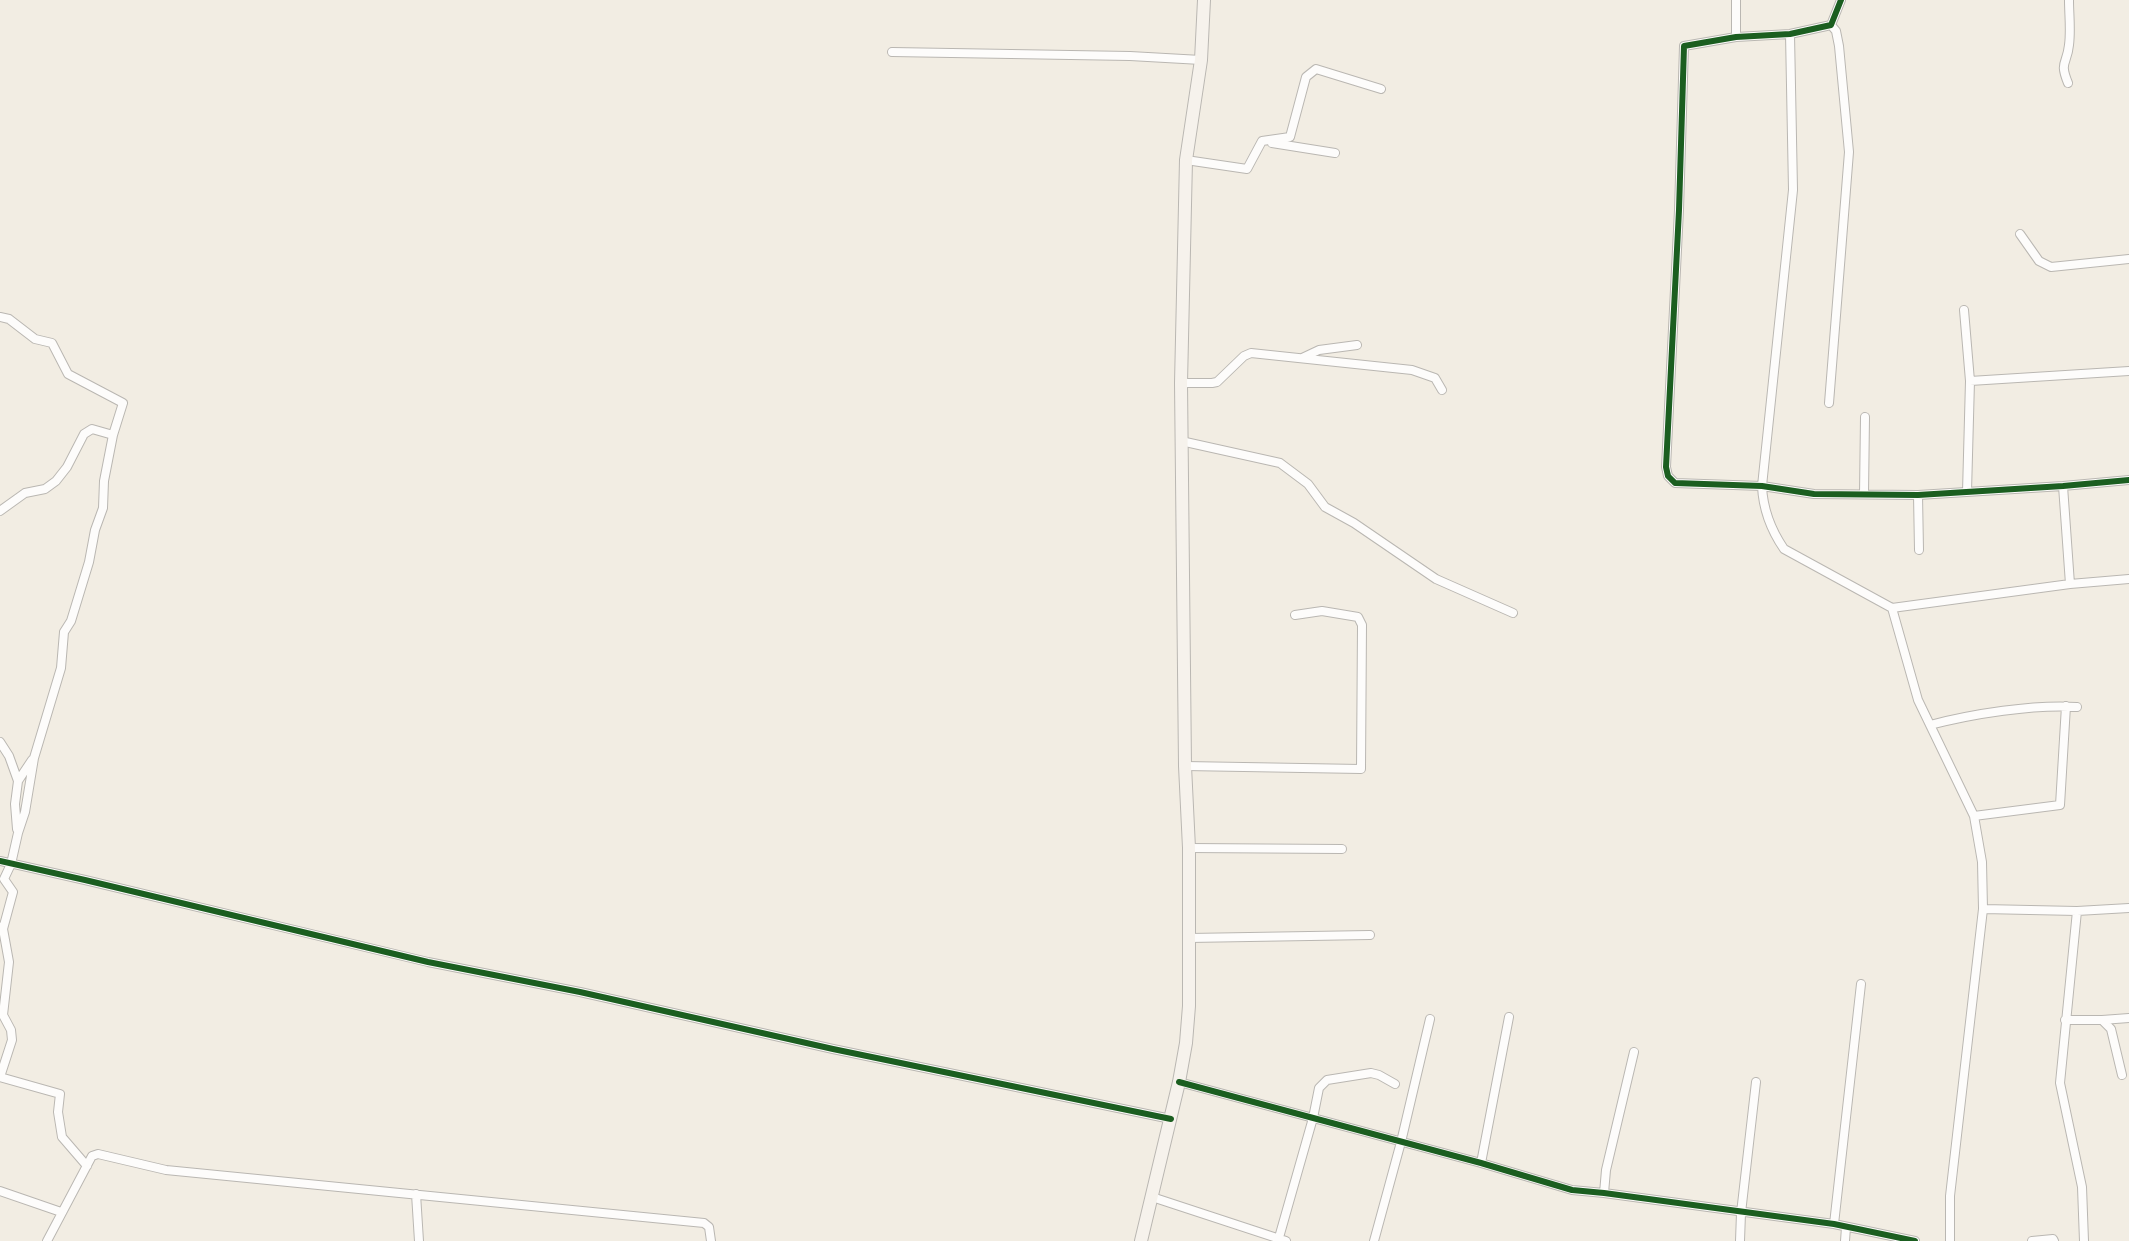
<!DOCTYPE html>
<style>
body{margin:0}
canvas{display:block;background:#f2ede3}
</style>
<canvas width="2129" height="1241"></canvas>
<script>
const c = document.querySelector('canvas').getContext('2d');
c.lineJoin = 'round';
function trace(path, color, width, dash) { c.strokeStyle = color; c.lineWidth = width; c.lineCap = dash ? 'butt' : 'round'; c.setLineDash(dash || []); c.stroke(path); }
const minor = new Path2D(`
 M1841 0 1831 25 1790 34 1736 37 1684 46 1679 210 1666 467 1668 476 1675 483 1762 486 1814 494 1918 495 2063 486 2129 480
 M1790 34 1793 190 1762 486C1763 509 1771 530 1784 549L1892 608 2070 584 2129 579
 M1736 37V0
 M892 52 1130 56 1201 60
 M2068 83C2059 61 2067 65 2069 45 2071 30 2069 15 2069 0
 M1272 143 1335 153
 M1186 160 1247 169 1262 141 1290 137 1306 77 1316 69 1381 89
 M2020 234 2039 261 2051 267 2129 259
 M1964 310 1970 381 1967 492
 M0 317 9 319 35 339 52 343 68 374 123 403 113 435 104 481 103 508 95 530 89 562 71 621 64 632 61 668 34 758 25 812 18 833 11 864 4 879 13 892 3 929 0 927
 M1302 358 1319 350 1357 345
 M1970 381 2129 371
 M1181 383H1212L1217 382 1244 356 1251 353 1412 370 1435 378 1442 390
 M1829 403 1849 152 1839 46 1836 31 1831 25
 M1181 441 1280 463 1308 484 1325 507 1354 523 1436 579 1513 613
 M2063 486 2070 584
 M1864 494 1865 417
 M1918 495 1919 550
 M0 511 25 493 45 489 56 481 67 467 84 434 92 429 113 435
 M1892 608 1918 700 1974 816 1982 862 1983 909 1950 1196V1241
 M1930 725C1972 714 2034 704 2077 707
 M0 742 9 756 18 781
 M1185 766 1361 769 1362 625 1358 617 1322 611 1295 615
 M1974 816 2060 805 2066 706
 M17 829 15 804 18 781 32 760
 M1189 848 1342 849
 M0 861 85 880 428 962 580 992 833 1049 1171 1119
 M1983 909 2077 911 2129 908
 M2077 911 2060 1083 2082 1187 2084 1241
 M1189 938 1370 935
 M2065 1020H2102L2111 1029 2122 1075
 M2102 1020 2129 1018
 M0 1077 12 1040 11 1030 3 1015 9 962 3 929
 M0 1077 60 1094 58 1112 62 1137 87 1166
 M1179 1082 1481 1163 1572 1190 1604 1193 1834 1224 1915 1241
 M1481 1163 1509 1017
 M0 1191 61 1212
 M1604 1193 1606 1170 1634 1052
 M416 1194 419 1241
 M1152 1197 1286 1241
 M1834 1224 1861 984
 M47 1241 92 1156 98 1154 166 1170 704 1223 709 1227 711 1241
 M1278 1241 1313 1118 1319 1088 1327 1080 1371 1073 1379 1075 1395 1084
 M1374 1241 1401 1142 1430 1019
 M1740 1241 1741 1213 1756 1082
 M1845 1241 1846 1227
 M2032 1241 2053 1239 2054 1241`);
const secondary = new Path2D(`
 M1141 1241 1179 1082 1186 1043 1189 1006V848L1185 766 1181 383 1186 160 1201 60 1204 0`);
const cycleway = new Path2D(`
 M1841 0 1831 25 1790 34 1736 37 1684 46 1679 210 1666 467 1668 476 1675 483 1762 486 1814 494 1918 495 2063 486 2129 480
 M0 861 85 880 428 962 580 992 833 1049 1171 1119
 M1179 1082 1481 1163 1572 1190 1604 1193 1834 1224 1915 1241`);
trace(minor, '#bab7b2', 10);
trace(secondary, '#bab7b2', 14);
trace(minor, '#fdfcfb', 8);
trace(secondary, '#f6f2ec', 12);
trace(cycleway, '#1b5e20', 6);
</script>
